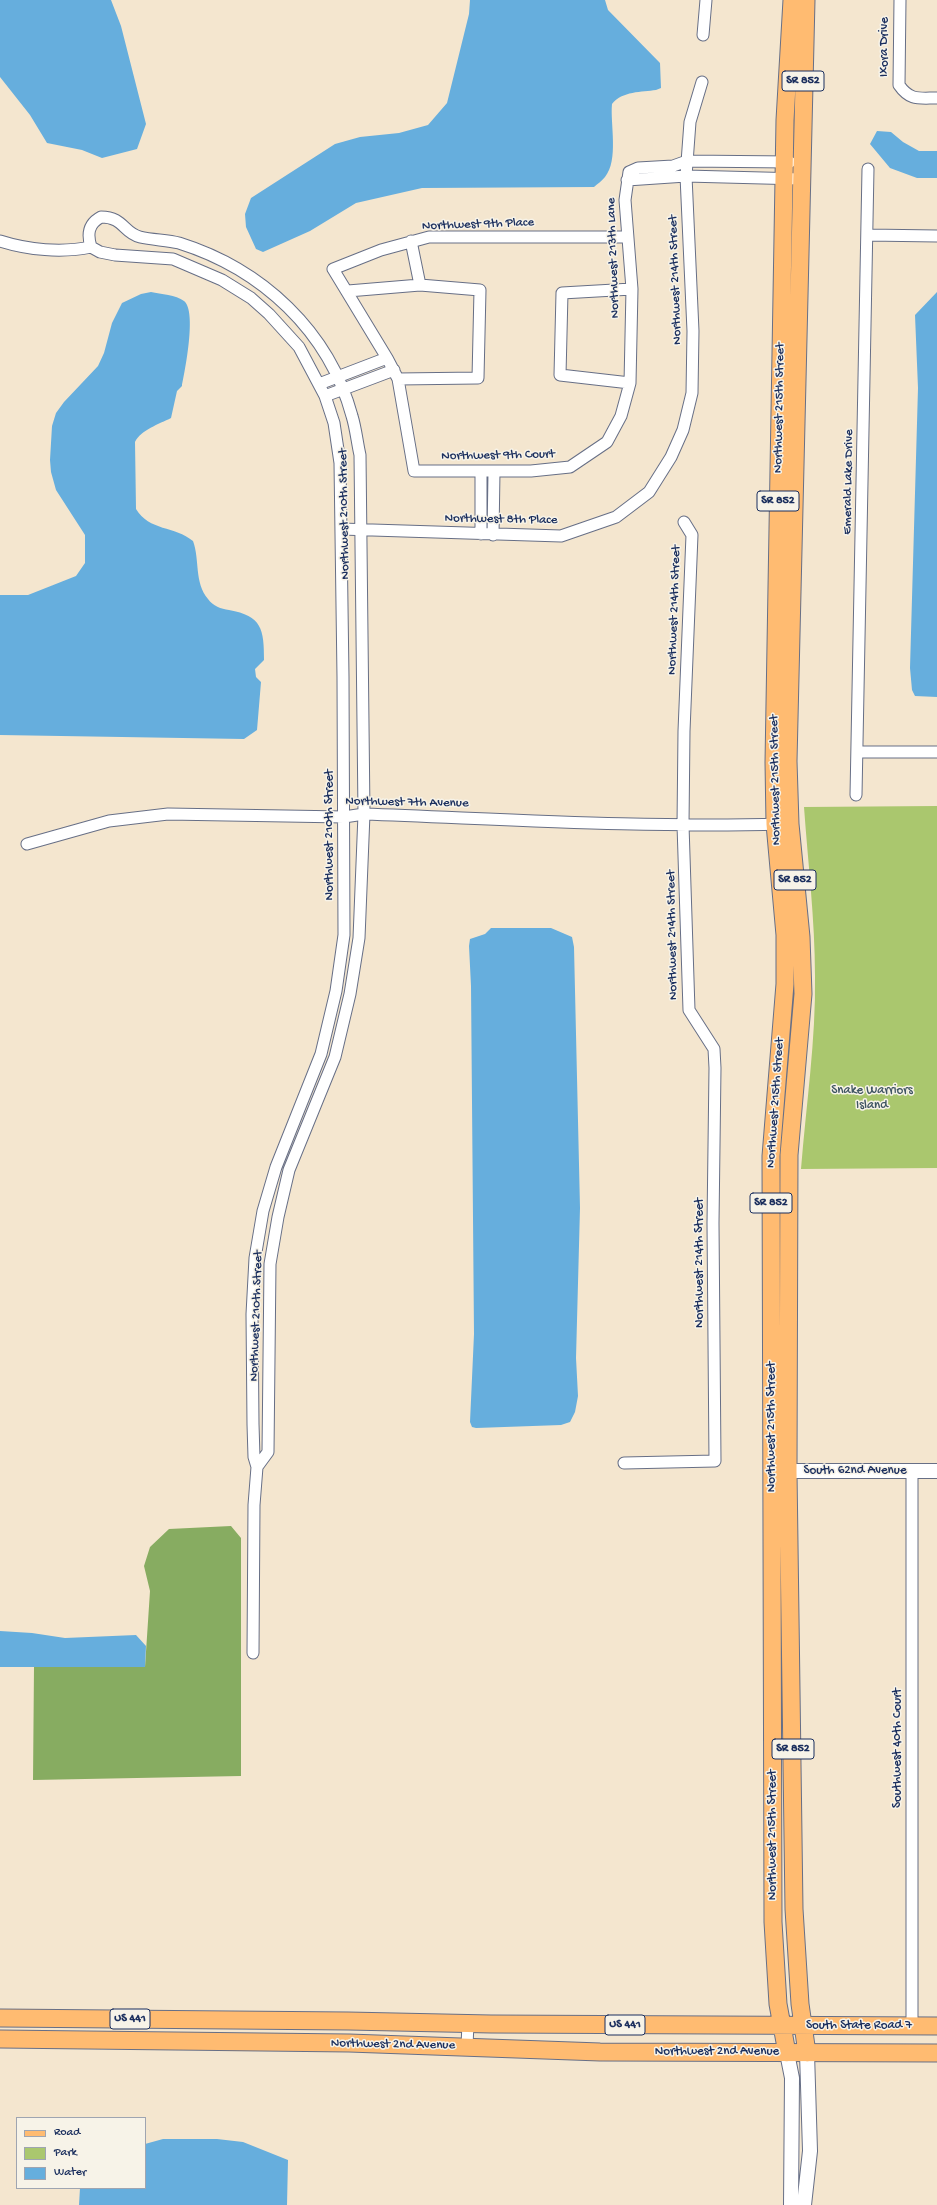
<!DOCTYPE html>
<style>
body{margin:0}
#map{position:relative;width:937px;height:2205px;overflow:hidden;background:#f4e6cf;font-family:"Gochi Hand",sans-serif}
canvas{display:block}
.legend{position:absolute;left:16px;top:2117px;width:130px;height:72px;box-sizing:border-box;background:#f7f3e8;border:1px solid #9fa5b1;margin:0;padding:5px 7px;list-style:none;font-size:12px;color:#1b2f5e}
.legend li{display:flex;align-items:center;gap:8px;height:20px}
.legend b{width:20px;border:1px solid #9fa5b1}
</style>
<div id="map">
<canvas width="937" height="2205"></canvas>
<ul class="legend">
<li><b style="height:5px;background:#ffbb71"></b>Road</li>
<li><b style="height:11px;background:#aac76e"></b>Park</li>
<li><b style="height:11px;background:#66aedd"></b>Water</li>
</ul>
</div>
<script>
const c = document.querySelector('canvas').getContext('2d');
c.lineJoin = 'round';
function fill(path, color) { c.fillStyle = color; c.fill(path, 'evenodd'); }
function trace(path, color, width, dash) { c.strokeStyle = color; c.lineWidth = width; c.lineCap = dash ? 'butt' : 'round'; c.setLineDash(dash || []); c.stroke(path); }
function write(font, color, halo, rows, align = 'center') {
  c.font = font + ' "Gochi Hand",sans-serif'; c.lineWidth = 3; c.setLineDash([]); c.textBaseline = 'middle'; c.strokeStyle = halo; c.fillStyle = color; for (const [text, x, y, turn = 0] of rows) {
    c.save(); c.translate(x, y); c.rotate((+turn || 0) * Math.PI / 180); c.textAlign = isNaN(turn) ? turn : align; if (halo) c.strokeText(text, 0, 0); c.fillText(text, 0, 0); c.restore();
  }
}
const green = new Path2D(`
 M937 806V1168L801 1169C806 1105 816 1040 815 976 815 920 808 863 804 807Z`);
const forest = new Path2D(`
 M231 1526 241 1538V1776L33 1780 34 1667H145L150 1591 144 1566 150 1547 169 1529Z`);
const water = new Path2D(`
 M0 0H111L121 26 146 124 137 149 102 158 82 150 47 143 30 115 0 77Z
 M470 0H605L608 10 660 63 661 88 656 90C642 92 622 91 612 104 610 124 619 160 605 177 602 181 597 184 594 187L422 188 356 203 310 231 263 252 256 249 246 227 245 214 251 198 335 144 360 137 399 133 428 125 447 103 469 14Z
 M877 131 891 132 903 142 919 151H937V178H917L890 168 870 144Z
 M151 292C161 294 176 295 184 301 197 311 185 371 182 386L177 391 171 418C159 424 141 430 135 442L136 509C149 531 175 526 193 541 200 560 194 582 208 599 213 606 221 609 229 610 262 616 264 629 264 660L255 669 256 677 261 682 257 730 244 739 0 735V595H28L76 576 85 563V535L56 490 51 472 50 460 52 426 56 413 64 402 98 366 104 353 112 323 122 303 141 294Z
 M937 292V697L915 696 912 690 910 668 918 388 915 315Z
 M491 928H551L572 937 574 947 580 1208 576 1358 578 1396 575 1412 570 1422 561 1425 476 1428 472 1427 470 1422 474 1334 471 986 469 946 470 939 485 934Z
 M0 1631 32 1633 65 1638 136 1635 146 1646 145 1667H0Z
 M163 2139H217L243 2142 288 2160 287 2205H79L80 2188H145V2144Z`);
const minor = new Path2D(`
 M900 0 899 85C910 101 919 98 937 98
 M703 35 706 0
 M627 180 686 176 801 179
 M868 235 937 236
 M626 237H429L381 250 333 269 387 358 398 379 414 471H531L570 467 607 442 621 416 630 383 632 289 625 200 629 172 638 168 673 166 687 161 790 162
 M0 241C28 250 62 253 91 247
 M411 241 420 285
 M348 291 420 285 480 290 478 378 398 379
 M630 383 560 375 562 293 632 289
 M319 384 387 358
 M325 396 394 370
 M341 529 561 536 616 517 649 492 671 457 683 430 692 393 693 331 686 176 690 122 702 82
 M481 534V472
 M493 535 494 472
 M857 752H937
 M856 795 868 169
 M27 844 109 821 168 814 344 817 364 814C503 819 642 828 781 824
 M624 1463 715 1461 713 1223 715 1068 714 1049 689 1010 683 825 684 731 692 535 684 522
 M912 1471V2026
 M253 1653 254 1505 257 1467 254 1457 253 1424 252 1314 255 1258 263 1211 276 1167 321 1054 336 991 344 935 343 677 340 463 334 423 325 396 299 347 269 314 251 298 222 280 173 259 115 255 100 252 91 247C87 234 88 224 101 217 124 217 123 233 140 237 153 240 167 240 179 243 262 269 329 331 352 416 356 429 357 442 360 455L364 814 359 938 350 994 335 1057 289 1170 278 1217 270 1264 268 1452 257 1467
 M467 2046 468 2023`);
const tertiary = new Path2D(`
 M777 1471H937
 M787 2053 792 2078 791 2205
 M804 2205 810 2151 807 2053`);
const primary = new Path2D(`
 M806 0 788 761 790 824 801 937 803 994 789 1155 788 1471 794 1909 800 2004 807 2053
 M0 2018 348 2021 491 2024 937 2026
 M0 2039 349 2043 600 2052 937 2053
 M787 2053 778 2004 773 1922 771 1156 785 984V935L775 824 774 762 785 120 792 0`);
const shields = [
 [803,81,42],
 [778,501,42],
 [795,880,42],
 [771,1203,42],
 [793,1749,42],
 [130,2019,40],
 [625,2025,40]
];
const shieldNames = [
 ["SR 852",803,81],
 ["SR 852",778,501],
 ["SR 852",795,880],
 ["SR 852",771,1203],
 ["SR 852",793,1749],
 ["US 441",130,2019],
 ["US 441",625,2025]
];
const streetNames = [
 ["Ixora Drive",885,47,-90],
 ["Northwest 9th Place",478,225,-2],
 ["Northwest 213th Lane",614,258,-92],
 ["Northwest 214th Street",676,280,-92],
 ["Northwest 215th Street",780,408,-89],
 ["Northwest 9th Court",498,456,-1],
 ["Emerald Lake Drive",849,482,-89],
 ["Northwest 210th Street",345,514,-91],
 ["Northwest 8th Place",501,520,1],
 ["Northwest 214th Street",675,610,-88],
 ["Northwest 215th Street",776,780,-91],
 ["Northwest 7th Avenue",407,803,1],
 ["Northwest 210th Street",330,835,-90],
 ["Northwest 214th Street",673,935,-91],
 ["Northwest 215th Street",776,1103,-86],
 ["Northwest 214th Street",700,1263,-90],
 ["Northwest 210th Street",257,1316,-88],
 ["Northwest 215th Street",772,1427,-90],
 ["South 62nd Avenue",855,1471],
 ["Southwest 40th Court",898,1748,-90],
 ["Northwest 215th Street",773,1835,-90],
 ["South State Road 7",859,2026],
 ["Northwest 2nd Avenue",393,2045,1],
 ["Northwest 2nd Avenue",717,2052]
];
const parkNames = [
 ["Snake Warriors",872,1091],
 ["Island",872,1106]
];
fill(green, '#aac76e');
fill(forest, '#87ac61');
fill(water, '#66aedd');
trace(minor, '#676f86', 13);
trace(tertiary, '#676f86', 16);
trace(primary, '#676f86', 19);
trace(minor, '#fff', 11);
trace(tertiary, '#fff', 14);
trace(primary, '#ffbb71', 17);
for (const [x, y, w] of shields) { const box = new Path2D(); box.roundRect(x - w / 2, y - 10, w, 20, 3); c.fillStyle = '#f7f3e8'; c.fill(box); trace(box, '#1b2f5e', 1); }
write('bold 12px', '#1b2f5e', null, shieldNames);
write('13px', '#1b2f5e', '#f7f3e8', streetNames);
write('13px', '#3f5562', '#f7f3e8', parkNames);
</script>
